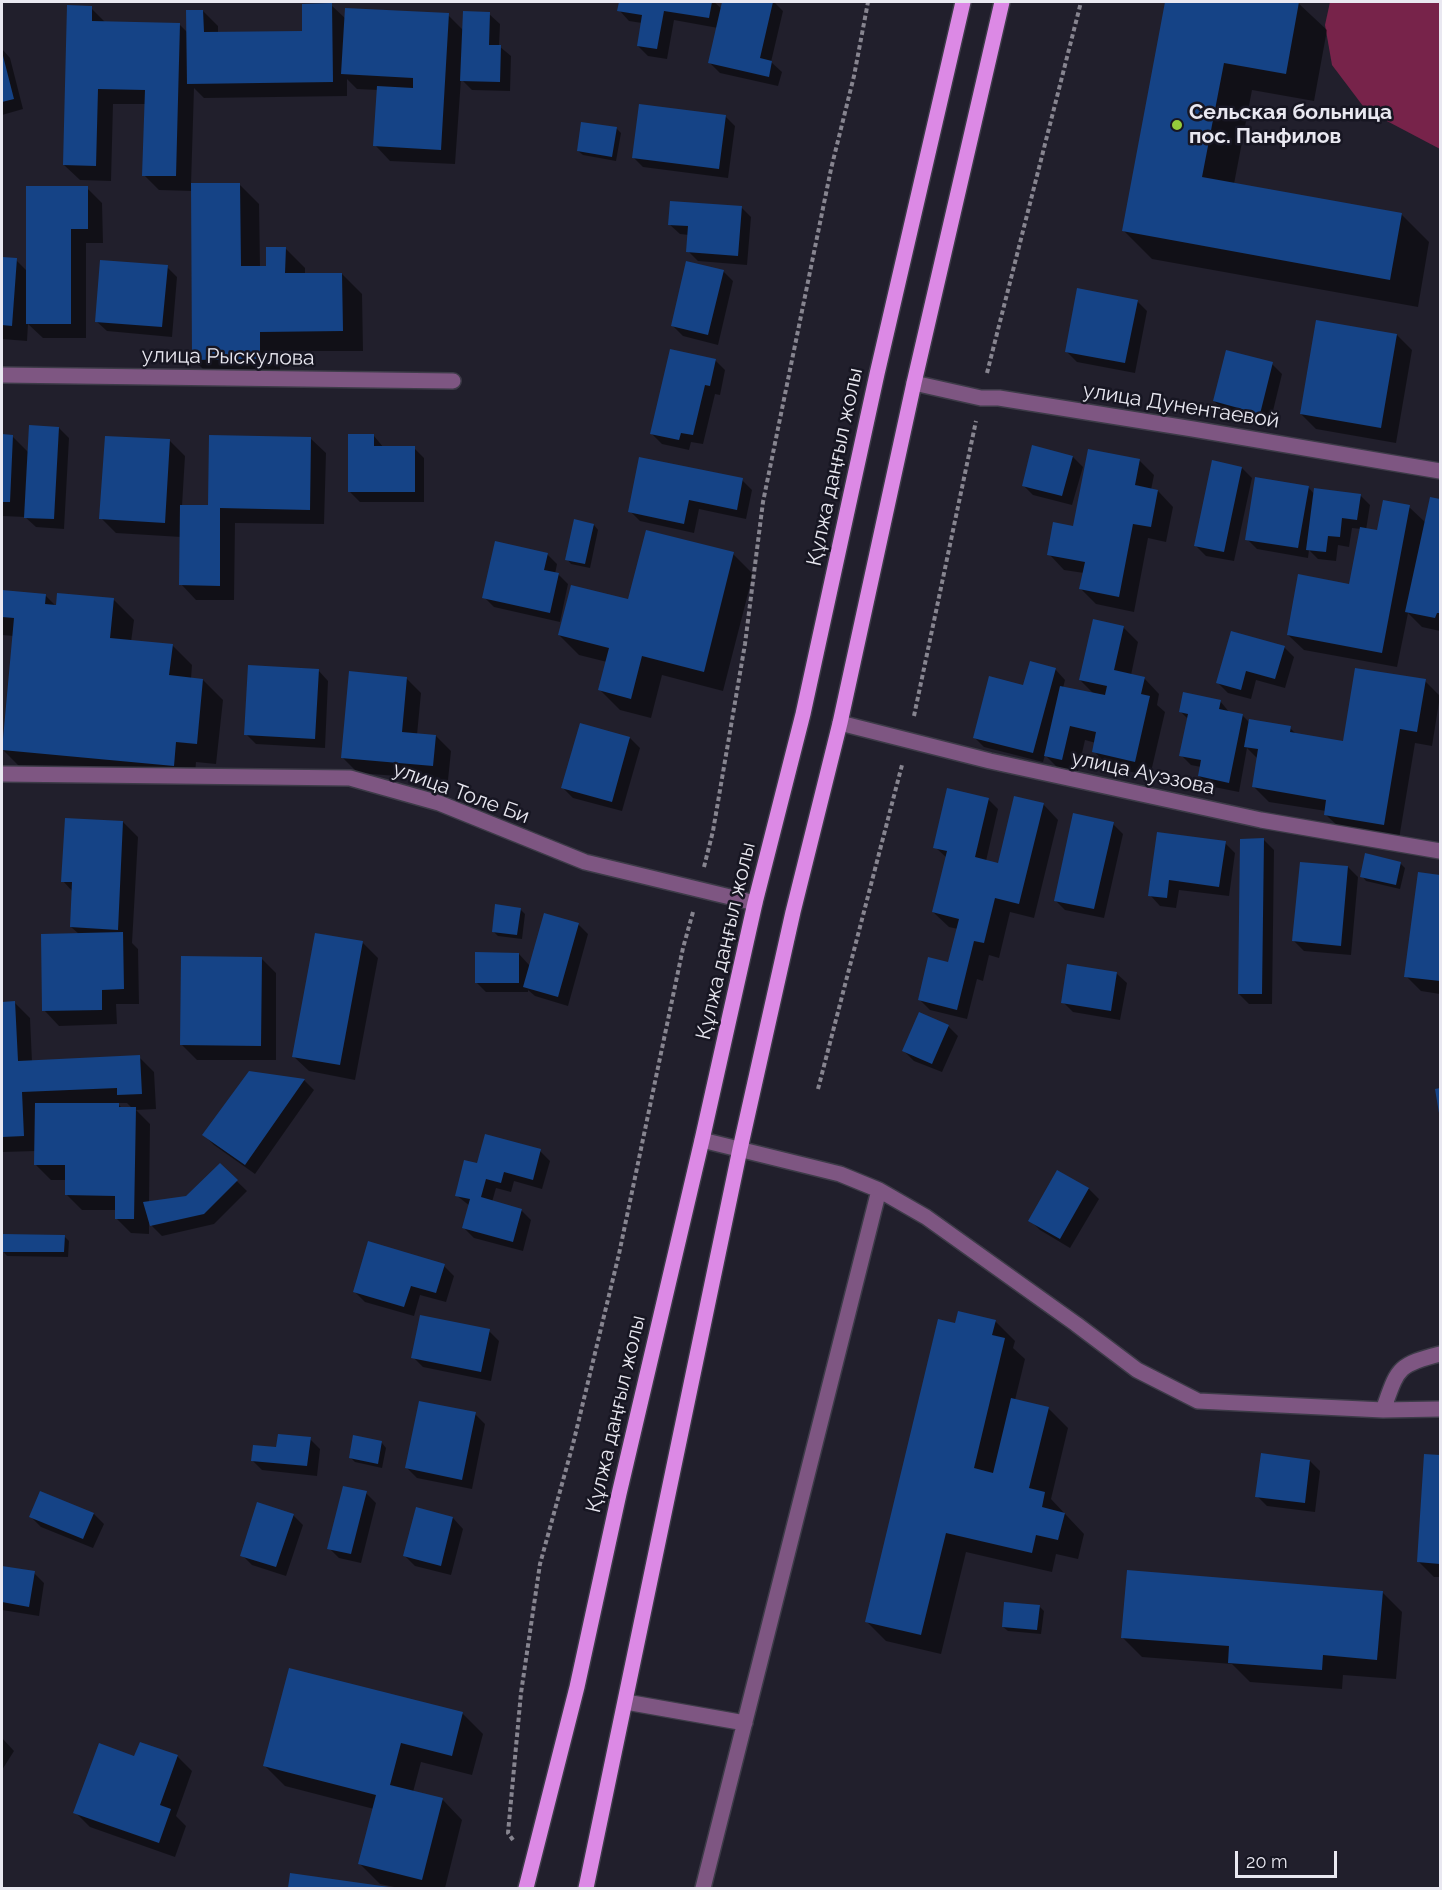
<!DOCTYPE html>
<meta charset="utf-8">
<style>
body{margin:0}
#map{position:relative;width:1442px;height:1890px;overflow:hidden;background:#211f2c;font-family:Raleway,sans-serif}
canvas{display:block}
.frame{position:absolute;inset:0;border:3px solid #e9e8f1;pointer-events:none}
.scale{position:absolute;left:1235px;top:1851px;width:102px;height:27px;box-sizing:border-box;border:3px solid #e9e8f1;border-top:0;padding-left:8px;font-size:18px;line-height:21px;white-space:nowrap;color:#e9e8f1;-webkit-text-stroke:4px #171622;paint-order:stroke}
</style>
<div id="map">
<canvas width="1442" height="1890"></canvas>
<div class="frame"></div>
<div class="scale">20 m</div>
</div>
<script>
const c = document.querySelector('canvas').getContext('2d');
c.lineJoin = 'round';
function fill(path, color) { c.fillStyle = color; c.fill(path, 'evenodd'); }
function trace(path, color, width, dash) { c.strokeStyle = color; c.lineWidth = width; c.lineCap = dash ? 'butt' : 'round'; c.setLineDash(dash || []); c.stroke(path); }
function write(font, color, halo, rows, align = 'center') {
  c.font = font + ' Raleway,sans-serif'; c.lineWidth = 5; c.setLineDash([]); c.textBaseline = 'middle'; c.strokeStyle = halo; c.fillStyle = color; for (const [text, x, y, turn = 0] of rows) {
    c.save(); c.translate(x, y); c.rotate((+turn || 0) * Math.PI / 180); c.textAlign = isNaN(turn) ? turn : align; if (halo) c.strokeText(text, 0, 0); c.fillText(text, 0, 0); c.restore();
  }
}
const forest = new Path2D(`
 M1330 2H1440V149L1366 110 1332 65 1325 25Z`);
const shadow = new Path2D(`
 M620 2H714L722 9 724 2H774L783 11 771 62 782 72 778 86 720 73 710 63 718 28 674 20 667 59 648 56 638 46 642 23 629 21 619 10Z
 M1166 2H1297L1327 30 1314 101 1252 90 1234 184 1401 214 1429 242 1418 307 1152 259 1124 231Z
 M331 5 346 19 448 15 463 30 489 14 500 24 499 46 511 56 510 91 472 90 461 79 455 164 390 161 375 145 378 90 357 89 347 79V96L204 98 194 88 191 185 239 184 259 204 260 267H268L285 248 305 268V275L342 274 362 294 363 351H280V378L213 379 193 359 192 191 159 190 144 175 146 104H113L111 181 80 180 64 165 91 8 106 23 180 25 188 33 203 11 218 26V34L304 32Z
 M2 49 10 58 23 109 2 115Z
 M725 116 735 126 728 178 643 167 633 157Z
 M616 128 621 133 616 161 583 155 578 151Z
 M87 188 102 203 103 243H86V338H43L28 324 27 341 2 339V259L16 260 27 271Z
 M741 207 751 217 747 265 698 261 688 251 689 235 680 234 669 224Z
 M167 267 177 277 172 337 107 331 96 321Z
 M723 271 733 281 718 345 683 336 673 326Z
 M1137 301 1147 311 1135 373 1077 362 1067 352Z
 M1397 335 1412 350 1396 443 1316 429 1301 414Z
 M715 360 725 370 720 395 715 394 703 444 691 442 689 450 662 444 652 434Z
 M1272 364 1282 374 1270 423 1225 411 1214 401Z
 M59 428 69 438 64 529 36 527 25 517 2 516V436H12L29 453Z
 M374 436 384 448H414L424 458V502H360L350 492Z
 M310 438 326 453 324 524 235 523 234 600H196L181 584V537L116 533 101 518 170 441 185 456 182 506 209 507Z
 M1033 447 1073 457 1083 467 1072 505 1033 495 1023 485Z
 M1139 460 1154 475 1151 490 1158 491 1173 507 1166 542 1148 538 1134 612 1096 604 1081 589 1084 573 1064 570 1049 554Z
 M1242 468 1252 478 1234 561 1206 556 1196 546Z
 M742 480 752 490 746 519 699 509 694 533 640 521 630 511Z
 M1308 487 1315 495H1360L1370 505 1366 530 1378 532 1409 507 1426 523 1431 498 1440 501V631L1422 627 1408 613 1397 667 1304 650 1288 635 1350 585 1361 529 1352 528 1349 547 1338 545 1336 561 1318 559 1309 550 1308 558 1257 549 1247 539Z
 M594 525 598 530 590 568 571 564 567 559Z
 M547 554 557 564 555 574H558L568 584 560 622 494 607 484 597Z
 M733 554 753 574 723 691 662 675 651 718 620 710 600 690 607 662 579 655 559 635Z
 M2 592 46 596 58 608 114 600 134 620 131 642 172 645 192 665 191 679 203 680 223 700 216 764 196 762 194 785 23 770 3 750 14 636 2 635Z
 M1123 627 1138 642 1131 675 1144 678 1159 694 1157 705 1165 712 1150 776 1109 767 1094 751 1096 743 1085 740 1077 775 1061 771 1045 755 1043 762 984 747 974 737 1024 686 1055 669 1065 680 1063 688 1095 695 1080 680Z
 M1284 647 1294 657 1285 688 1256 680 1251 699 1228 693 1218 683Z
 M318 670 328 681 325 748 256 744 246 734Z
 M406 678 421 693 417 735 436 736 451 751 448 780 358 773 343 758Z
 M1425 681 1440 696 1432 746 1415 743 1399 839 1341 829 1325 814 1326 811 1269 802 1254 787 1258 759 1247 748 1239 792 1209 786 1199 776 1201 767 1191 765 1181 755 1188 719 1181 712 1220 701 1230 713 1242 715 1250 723 1290 728 1297 735 1344 743Z
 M630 738 640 748 622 811 573 798 563 788Z
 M988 799 998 809 986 861 999 864 1043 804 1058 820 1034 918 1010 912 999 958 989 955 983 981 977 979 967 1019 930 1010 920 1000 953 964 958 929 949 927 933 912 947 858 935 847Z
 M123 822 138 837 132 943 138 949 139 1004H116L117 1024 59 1026 44 1010 79 934 71 927 73 892 63 881Z
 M1113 824 1123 834 1104 918 1065 910 1055 900Z
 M1158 833 1225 843 1235 853 1229 896 1179 890 1176 908 1160 906 1150 895Z
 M1264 840 1274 850 1272 1004H1249L1239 994Z
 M1400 863 1405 868 1400 889 1366 881 1362 876Z
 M1348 867 1358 877 1351 955 1304 951 1294 941Z
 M1419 873 1440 876V994L1421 991 1406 976Z
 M520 909 525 914 522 939 498 936 493 931Z
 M578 924 588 934 568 1006 535 996 528 990V992H486L476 982 519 954 530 966Z
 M363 943 378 958 355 1080 309 1071 293 1056Z
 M261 958 276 973V1060H197L181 1044Z
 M1116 973 1127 983 1120 1020 1073 1012 1063 1002Z
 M2 1003H15L30 1018 32 1062 139 1057 154 1072 156 1109 136 1110 150 1124 149 1203 187 1198 220 1165 247 1191 214 1224 162 1236 152 1226 149 1219V1234L131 1233 116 1218V1210H82L67 1195V1180H51L36 1165V1151L3 1152 2 1150ZM117 1103H127L132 1108H122Z
 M948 1026 958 1036 942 1072 914 1061 904 1051Z
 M304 1080 314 1090 255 1174 214 1145 204 1135Z
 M540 1151 550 1161 542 1189 514 1181 511 1192 496 1188 492 1202 521 1210 531 1220 523 1251 474 1238 464 1228 470 1206 456 1195 478 1165Z
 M1057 1172 1089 1189 1099 1199 1070 1248 1040 1230 1030 1220Z
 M64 1236 69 1241 68 1257 7 1256 3 1251Z
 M444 1266 454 1276 446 1302 420 1295 414 1316 365 1302 355 1292Z
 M995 1321 1015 1341 1013 1348 1025 1359 1015 1400 1048 1408 1068 1428 1051 1499 1084 1534 1078 1559 1056 1554 1052 1572 966 1552 941 1654 886 1641 866 1621 957 1325Z
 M489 1331 499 1341 491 1381 423 1367 413 1357Z
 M475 1414 485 1424 472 1489 417 1478 407 1468Z
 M355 1437 382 1443 386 1448 382 1468 355 1462 350 1457Z
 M310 1439 320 1449 317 1476 262 1470 252 1460Z
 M1426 1456 1440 1457V1577H1434L1419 1562Z
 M1310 1461 1320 1471 1315 1512 1267 1506 1257 1496Z
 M366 1493 376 1503 361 1563 339 1558 329 1548Z
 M417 1509 453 1518 463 1529 451 1575 415 1566 405 1556Z
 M94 1514 104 1524 93 1548 41 1527 31 1517Z
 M293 1515 303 1525 286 1576 252 1565 242 1555Z
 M2 1567 34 1573 44 1583 39 1616 2 1610Z
 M1382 1592 1402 1612 1396 1679 1343 1675 1342 1689 1250 1682 1232 1664 1142 1657 1122 1637Z
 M1039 1606 1044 1611 1041 1634 1008 1631 1003 1627Z
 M290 1670 463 1714 483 1734 472 1775 421 1762 413 1792 443 1800 462 1820 445 1888H399L380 1884 360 1864 374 1809 285 1786 265 1766Z
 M2 1738 14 1751 2 1770Z
 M177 1756 192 1771 176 1816 186 1826 175 1857 90 1827 75 1812 135 1758Z
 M291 1874 388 1888H289Z`);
const building = new Path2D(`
 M619 2H712L709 18 664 11 657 49 637 46 642 15 617 11Z
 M722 2H773L760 58 772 61 769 77 708 63Z
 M1165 2H1299L1286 74 1224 63 1202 177 1402 213 1390 280 1122 231Z
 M332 3 333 82 187 84 186 10H203L204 32 302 31V4Z
 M67 5 92 6V21L180 23 176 176H142L145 90 98 89 96 166 63 165Z
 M345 8 449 13 441 150 373 146 377 86 413 88V78L341 74Z
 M463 11 490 12 489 45H501L500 82 460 81Z
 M2 52 14 99 2 102Z
 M639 104 726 115 719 169 632 158Z
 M581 122 617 127 612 157 577 151Z
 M191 183H240L241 266H266V247H286L285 273H342L343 331 260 332V359L192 360Z
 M26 186H88V229H71V324H26Z
 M670 201 742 206 738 256 686 252 688 226 668 225Z
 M2 257 17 258 12 326 2 325Z
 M100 260 168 265 162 327 95 322Z
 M686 261 724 270 708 335 671 326Z
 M1077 288 1138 300 1125 363 1065 352Z
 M1316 320 1397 334 1381 428 1300 414Z
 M670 349 716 359 710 386 705 385 693 435 681 433 679 440 650 434Z
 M1226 350 1273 362 1260 414 1213 401Z
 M29 425 59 427 54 519 24 518Z
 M2 434 13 435 10 502H2Z
 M348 434H374V446H415V492H348Z
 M209 435 311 437 310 510 220 508V586L179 585 180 505H208Z
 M105 436 170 439 165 523 99 519Z
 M1032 445 1073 456 1062 496 1022 486Z
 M1088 449 1140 459 1135 485 1158 490 1151 527 1133 524 1119 597 1079 589 1085 562 1047 555 1053 522 1073 526Z
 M639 457 743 478 737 510 689 500 684 524 628 512Z
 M1212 460 1242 467 1224 552 1194 546Z
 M1255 477 1309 486 1298 548 1245 540Z
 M1314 488 1361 494 1357 520 1342 518 1340 537 1328 536 1326 552 1306 550Z
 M1430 497 1440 499V613H1437L1435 618 1405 612Z
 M1383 500 1410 505 1382 653 1287 635 1298 574 1349 584 1360 527 1377 530Z
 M574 519 594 524 585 564 565 560Z
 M646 530 734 552 704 672 642 656 631 699 598 690 609 648 558 635 571 585 628 599Z
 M495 541 548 553 544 570 559 573 550 613 482 598Z
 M2 590 46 594 45 604 56 605 57 593 114 598 110 638 173 644 169 675 203 679 197 744 176 742 174 766 2 750 14 618 2 617Z
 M1093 619 1124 626 1114 670 1145 677 1141 694 1150 696 1135 762 1092 752 1096 732 1070 726 1062 760 1044 756 1060 686 1105 695 1107 686 1079 680Z
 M1231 631 1285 646 1275 679 1246 671 1241 690 1216 683Z
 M1030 661 1056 668 1033 753 973 738 989 676 1023 685Z
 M248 665 319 669 315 739 244 735Z
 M1355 668 1426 679 1417 732 1400 729 1384 825 1324 815 1326 800 1252 787 1258 749 1244 747 1249 719 1291 726 1290 732 1343 741Z
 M349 671 407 677 402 732 436 735 433 766 341 758Z
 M1183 692 1221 700 1219 709 1243 714 1229 783 1198 776 1201 760 1179 756 1188 714 1179 712Z
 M580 723 630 737 612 802 561 788Z
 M947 788 989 798 975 857 998 863 1014 796 1044 803 1019 904 995 898 984 943 974 941 957 1010 918 1000 928 957 948 962 959 919 932 912 947 851 933 848Z
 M1073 813 1114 822 1094 909 1054 901Z
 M65 818 123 821 118 930 70 927 72 882H61Z
 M1157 832 1226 841 1219 887 1169 880 1167 898 1148 896Z
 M1264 838 1262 994H1238L1240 839Z
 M1365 853 1401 862 1396 885 1360 877Z
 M1300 862 1348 866 1341 946 1292 941Z
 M1418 872 1440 875V981L1404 977Z
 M495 904 521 908 517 935 492 932Z
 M544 913 579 923 558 997 523 987Z
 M123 932 124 989 102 990V1010L42 1011 41 934Z
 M315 933 363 941 340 1065 292 1057Z
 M475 952 519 953V983H475Z
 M181 956 262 957 261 1046 180 1045Z
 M1067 964 1117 972 1111 1011 1061 1003Z
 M15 1001 18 1061 140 1055 142 1094 117 1095V1088L22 1092 24 1136 2 1137V1002Z
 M919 1012 949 1025 932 1064 902 1051Z
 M249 1071 305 1079 245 1165 202 1135Z
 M1440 1088V1112L1439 1113 1435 1089Z
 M35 1103H119V1107H136L134 1219H115V1196L65 1195V1165H34Z
 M485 1134 541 1149 533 1180 504 1172 501 1183 486 1179 481 1197 522 1209 513 1242 462 1228 470 1199 455 1196 464 1160 477 1163Z
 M220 1163 238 1180 204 1214 150 1226 143 1202 186 1196Z
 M1057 1170 1089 1188 1060 1239 1028 1221Z
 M2 1234 65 1235 64 1252H2Z
 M368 1241 445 1264 436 1293 411 1286 404 1307 353 1292Z
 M958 1311 996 1320 992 1335 1005 1338 974 1468 993 1473 1011 1398 1049 1407 1029 1488 1045 1492 1042 1507 1065 1513 1058 1540 1036 1535 1032 1553 946 1533 921 1635 865 1622 938 1319 955 1323Z
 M420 1315 490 1329 481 1372 411 1358Z
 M419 1401 476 1412 462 1480 405 1468Z
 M278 1434 311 1437 307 1466 251 1461 253 1445 276 1447Z
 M353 1435 382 1441 378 1464 349 1458Z
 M1261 1453 1310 1460 1305 1503 1255 1497Z
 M1424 1454 1440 1455V1564L1417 1562Z
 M343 1486 367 1491 351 1554 327 1549Z
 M40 1491 94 1513 83 1539 29 1517Z
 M257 1502 294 1514 276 1567 240 1556Z
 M416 1507 453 1517 441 1566 403 1556Z
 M2 1566 35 1571 29 1607 2 1602Z
 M1127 1570 1383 1591 1377 1660 1323 1655 1322 1670 1228 1663 1229 1646 1121 1638Z
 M1004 1602 1040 1605 1037 1630 1002 1627Z
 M289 1668 463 1712 452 1756 401 1743 390 1785 443 1798 422 1880 358 1864 376 1795 263 1766Z
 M140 1742 178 1755 160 1805 171 1809 159 1843 73 1813 99 1743 134 1756Z
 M290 1873 389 1887V1888H288Z`);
const path = new Path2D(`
 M987 373 1081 2
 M914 716 976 421
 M704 867 713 831 745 644 763 502 831 169 854 76 868 2
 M818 1089 902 765
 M513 1840 508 1833 521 1693 540 1564 573 1444 619 1254 683 948 693 912`);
const service = new Path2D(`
 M702 1140 840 1174 879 1190 926 1217 1076 1324 1137 1370 1198 1401 1383 1410 1440 1409
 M1383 1410C1398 1369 1396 1365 1440 1354
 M626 1702 745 1723
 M703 1888 879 1190`);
const minor = new Path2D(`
 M2 375 453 381
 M914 383 981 398H999L1193 429 1440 471
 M840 723 990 761 1261 820 1440 851
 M2 774 350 778 439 803 585 862 755 903`);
const primary = new Path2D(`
 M526 1888 577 1687 619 1494 702 1140 755 903 803 714 877 374 963 2
 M586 1888 740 1149 793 912 840 723 914 383 1002 2`);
const markers = [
 [1177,125,6,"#95cc3b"]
];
const poiNames = [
 ["Сельская больница",1189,113],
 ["пос. Панфилов",1189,137]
];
const streetNames = [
 ["улица Рыскулова",228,357,1],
 ["улица Дунентаевой",1181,406,9],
 ["Құлжа даңғыл жолы",835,467,-78],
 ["улица Ауэзова",1143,773,12],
 ["улица Толе Би",461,793,20],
 ["Құлжа даңғыл жолы",726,941,-77],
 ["Құлжа даңғыл жолы",616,1414,-77]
];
fill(forest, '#77234a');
fill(shadow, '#0007');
fill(building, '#154386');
trace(service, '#3d3b48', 18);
trace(minor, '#3d3b48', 18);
trace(primary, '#3d3b48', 18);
trace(path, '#878590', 4, [4.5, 3]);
trace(service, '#7e5682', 15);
trace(minor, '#7e5682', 15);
trace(primary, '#dc89e5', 15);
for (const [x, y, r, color] of markers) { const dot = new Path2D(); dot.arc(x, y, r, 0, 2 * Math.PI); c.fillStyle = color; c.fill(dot); trace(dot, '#171622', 2); }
write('bold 21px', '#e9e8f1', '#171622', poiNames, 'left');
write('21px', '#e9e8f1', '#171622', streetNames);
</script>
